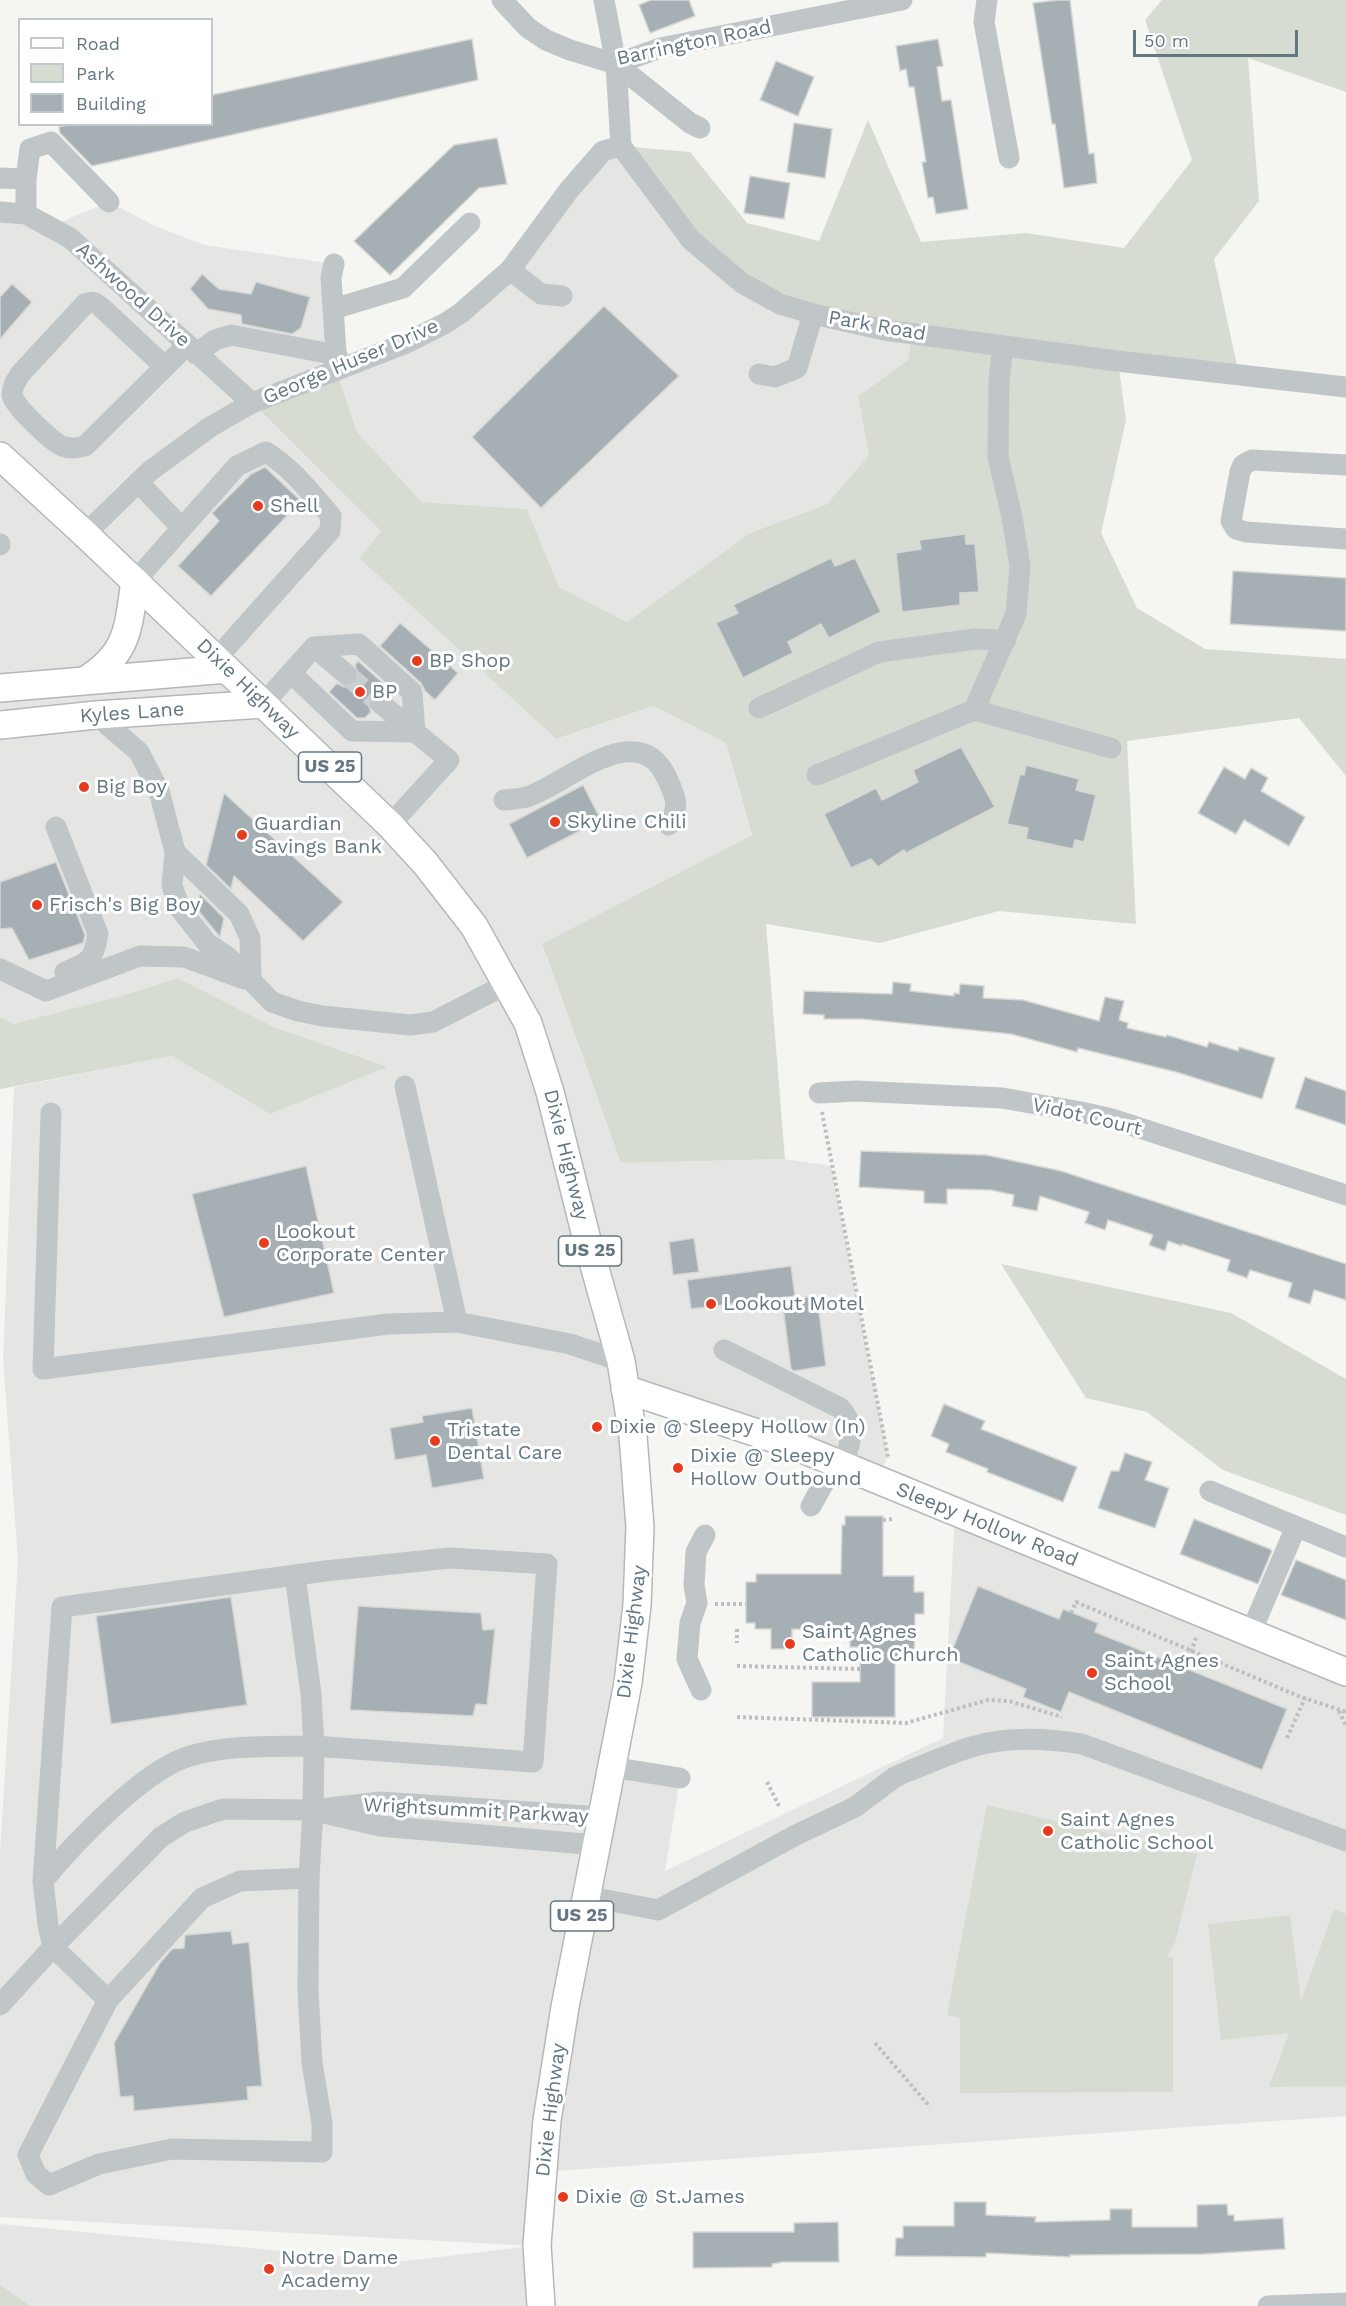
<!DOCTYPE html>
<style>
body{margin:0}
#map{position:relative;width:1346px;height:2306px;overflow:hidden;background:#f5f5f1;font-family:"Work Sans",sans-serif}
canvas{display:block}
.legend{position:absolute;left:18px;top:18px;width:195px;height:108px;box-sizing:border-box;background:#fff;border:2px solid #c1c9cd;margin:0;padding:8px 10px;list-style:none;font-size:18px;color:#637783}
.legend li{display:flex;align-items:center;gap:12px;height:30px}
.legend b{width:30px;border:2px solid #c1c9cd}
.scale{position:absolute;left:1133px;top:30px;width:165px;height:27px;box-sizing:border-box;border:3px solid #637783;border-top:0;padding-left:8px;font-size:18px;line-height:21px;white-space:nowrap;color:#637783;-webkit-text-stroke:4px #fff;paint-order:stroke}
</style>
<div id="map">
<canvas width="1346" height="2306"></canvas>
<ul class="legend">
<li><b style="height:8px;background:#fff"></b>Road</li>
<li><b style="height:16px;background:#d6dcd2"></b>Park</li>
<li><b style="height:16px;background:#a6b0b4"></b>Building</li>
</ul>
<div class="scale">50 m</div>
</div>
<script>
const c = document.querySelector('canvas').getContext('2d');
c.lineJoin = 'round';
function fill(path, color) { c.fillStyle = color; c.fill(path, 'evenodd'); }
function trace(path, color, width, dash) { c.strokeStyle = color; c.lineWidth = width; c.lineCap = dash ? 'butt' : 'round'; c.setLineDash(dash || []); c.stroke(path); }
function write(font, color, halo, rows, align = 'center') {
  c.font = font + ' "Work Sans",sans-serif'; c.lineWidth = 6; c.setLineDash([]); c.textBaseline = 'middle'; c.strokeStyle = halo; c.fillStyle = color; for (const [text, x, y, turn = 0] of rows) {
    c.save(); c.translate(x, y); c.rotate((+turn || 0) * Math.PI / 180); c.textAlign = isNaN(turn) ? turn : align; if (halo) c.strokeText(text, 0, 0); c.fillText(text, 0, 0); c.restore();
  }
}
const built = new Path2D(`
 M621 146 913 334 908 360 858 396 869 455 827 504 750 533 627 622 559 587 527 509 422 502 357 432 337 372 252 404 381 531 359 558 556 739 655 706 726 743 752 835 542 945 621 1163 785 1159 831 1166 888 1457 877 1480 626 1390 640 1518 612 1767 680 1778 665 1871 943 1738 955 1512 1346 1672V2116L542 2172 541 2306H0V2224L397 2262 532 2246 0 2217V1854L18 1559 3 1360 14 1087 172 1056 270 1114 387 1067 274 1027 178 978 121 996 14 1025 0 1017V210L51 226 109 202 155 226 205 245 334 264 337 371 444 324Z`);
const green = new Path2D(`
 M1162 0H1346V92L1248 58 1259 201 1214 259 1239 375 1118 361 1126 420 1101 533 1137 608 1205 649 1346 659V776L1299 718 1127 741 1136 924 999 911 880 943 766 924 785 1159 621 1163 542 944 752 835 726 743 654 706 556 739 359 558 381 531 252 403 337 372 357 432 422 502 527 509 559 587 627 622 750 533 827 504 869 455 858 396 908 360 913 334 742 283 621 146 690 152 747 223 819 241 868 120 921 242 1026 233 1124 248 1192 160 1145 20Z
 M178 978 274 1027 388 1067 270 1114 172 1056 0 1089V1017L14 1024 121 996Z
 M1001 1264 1231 1313 1346 1379V1515L1223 1470 1147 1412 1086 1398Z
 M987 1805 1197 1854 1175 1943 1167 1957H1173V2092L960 2093V2018L947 2015Z
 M1334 1909 1346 1914V2086L1269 2087 1289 2033 1221 2040 1208 1924 1290 1915 1301 2001Z
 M0 2285 29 2305V2306H0Z`);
const building = new Path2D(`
 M651 0H689L695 16 650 33 639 5Z
 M1058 0H1070L1089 154 1094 153 1097 183 1064 188 1055 124H1052L1033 3Z
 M472 39 478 80 92 166 60 133 59 127 72 124H212V95Z
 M938 39 943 66 937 67 942 101 951 100 968 209 936 214 933 197 928 198 922 162H926L914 87H909L906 69 900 71 896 46Z
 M776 61 814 77 798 116 760 100Z
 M794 123 832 129 825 178 787 172Z
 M497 138 507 184 479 188 390 275 354 241 454 145Z
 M750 176 790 183 784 219 744 213Z
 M202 274 219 289 251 294 256 282 310 297 301 328 292 334 242 324 241 315 208 309 190 289Z
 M12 284 32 302 0 339V297Z
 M604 306 679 376 541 508 472 437Z
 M265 467 301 501 211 596 178 566 219 521 212 513 251 474Z
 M965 534 966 544H975L979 592 960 593V605L902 612 896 553 921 549 919 540Z
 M831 558 835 566 855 558 881 612 829 638 821 624 788 642 793 653 743 678 716 623 738 613 733 605Z
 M1233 571 1346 578V631L1230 624Z
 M400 623 458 673 435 700 425 691 421 683 380 646Z
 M358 661 391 690 388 693 382 690 371 694 367 701 371 712 365 718H357L329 692 337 683 344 687 355 683 359 676 355 665Z
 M961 747 995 807 906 853 904 850 878 867 871 859 851 868 824 814 876 788 882 800 918 782 913 770Z
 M1026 765 1079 779 1076 790 1096 795 1084 842 1075 840 1073 849 1026 839 1028 828 1007 824 1020 774 1024 775Z
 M1224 767 1245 779 1251 768 1268 778 1261 791 1305 817 1289 846 1244 820 1236 834 1198 813Z
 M583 785 601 820 527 858 509 824Z
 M224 793 343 902 303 941 234 876 231 889 206 865Z
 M56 862 85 935 84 940 83 943 29 960 12 928 0 929V882Z
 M200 894 224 918 220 937 196 908Z
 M893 982 911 984 910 991 954 996V993L959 994 960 984 984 986 983 998 1023 1000 1099 1021 1105 997 1124 1001 1119 1020 1128 1023 1127 1028 1166 1037 1167 1035 1207 1047 1209 1042 1238 1051 1239 1047 1275 1058 1262 1099 1176 1072 1078 1048 1077 1052 1011 1034 862 1019H824V1015L803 1014 804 991 892 994Z
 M1305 1077 1346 1091V1125L1295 1108Z
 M861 1151 986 1155 1061 1171 1346 1264V1300L1314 1290 1310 1304 1288 1297 1292 1283 1250 1270 1247 1278 1227 1271 1230 1260 1182 1244V1246L1168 1241 1165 1251 1149 1245 1153 1235 1108 1220 1105 1230 1085 1223 1089 1212 1040 1196 1037 1211 1012 1206 1014 1195 991 1190 947 1189V1204L924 1203V1191L859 1187Z
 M306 1166 334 1293 224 1317 192 1194Z
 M694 1238 699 1272 673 1275 669 1242Z
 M791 1266 795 1296 691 1309 687 1280Z
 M817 1296 826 1366 794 1371 791 1369 782 1300Z
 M944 1404 985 1421 981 1429 1077 1467 1063 1502 987 1472 988 1469 946 1452 949 1444 931 1436Z
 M472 1408 484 1479 432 1488 426 1455 395 1460 390 1428 423 1422 422 1416Z
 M1125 1453 1152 1462 1145 1480 1169 1488 1155 1528 1098 1508 1111 1471H1119Z
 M845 1516H883V1576H914V1592H924V1614H915L914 1659H895V1717H812V1682H860V1647H850V1630L792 1629V1649H771V1629H755V1623H746V1582H756V1574H841L842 1525H845Z
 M1194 1519 1270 1549 1272 1551 1258 1584 1180 1554Z
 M1296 1560 1346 1580V1620L1281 1595Z
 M978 1586 1059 1619 1063 1609 1098 1623 1095 1632 1287 1709 1262 1770 1069 1692 1061 1712 1023 1697 1026 1689 949 1658Z
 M231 1597 247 1705 111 1724 96 1616Z
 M358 1606 481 1613 483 1630 495 1629 487 1705 476 1704 473 1716 350 1710Z
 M231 1931 233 1944 249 1942 262 2086 247 2087 248 2100 134 2111 133 2096 120 2097 114 2043 160 1963 172 1949 184 1948 185 1935Z
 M954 2202H986V2215L1036 2217 1035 2222 1110 2220V2209H1132V2227H1197V2205L1227 2204 1228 2215H1234V2221L1283 2218 1285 2249 1204 2254 1070 2255V2257L986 2253V2257L895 2256 896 2238H903V2226H954Z
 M838 2222 839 2262H783L772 2264V2267L693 2268V2232H794V2223Z`);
const minorTunnel = new Path2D(`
 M346 674 380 703`);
const path = new Path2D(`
 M822 1112 888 1457
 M883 1520 893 1519
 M715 1604H746
 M1071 1613 1076 1602 1301 1697 1346 1712
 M737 1629V1643
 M1191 1652 1197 1635
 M737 1666 860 1669
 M1339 1711 1346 1726
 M737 1717 906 1723 988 1700 1009 1701 1062 1717
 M1287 1738 1305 1698
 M767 1782 779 1806
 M875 2043 930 2107`);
const minor = new Path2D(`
 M502 0 528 28 546 40 570 50 616 64 660 48 902 0
 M604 0 616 64 621 146 691 240 742 283 780 304 813 314 884 330 1117 361 1346 387
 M987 0 984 22 1009 158
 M616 64 690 123 700 128
 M0 178 26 179V214
 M26 179 30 149 51 142 109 202
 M0 212 26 214 70 238 252 403
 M334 264 331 278 337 368
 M510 270 541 294 562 296
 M333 309 403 288 470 223
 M196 354 215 340 231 335 337 355
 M164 366 101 307C95 302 92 301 85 304L21 373C17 379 12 386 12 395 12 404 52 442 62 446 69 449 78 448 85 446L187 345
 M759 374 775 377 797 368 813 314
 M1346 465 1252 460 1243 465 1240 472 1231 521 1236 529 1246 532 1346 539
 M138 482 181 527
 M85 534 150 471 210 427 252 403 404 344 444 324 461 313 510 270 569 190 603 151 621 146
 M0 544V545
 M135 581 237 466 266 452C292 468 311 493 331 516L330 531 216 659
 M291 673 352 731 415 732 412 692 359 644 314 647
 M380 703 449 760 390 825
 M263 704 314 647 346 674
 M759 708 879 652 975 639 1006 640
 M974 710 1016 614 1020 566 1012 517 998 457 999 380 1003 346
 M96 715 139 752 159 791 175 852 172 886 181 910 207 943 229 958 272 1002 298 1011 322 1016 410 1025 433 1022 507 984
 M817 775 974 710 1111 748
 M504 800C512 799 520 799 527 797 568 783 638 715 667 778 676 798 680 805 669 825
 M56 827 98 934C93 962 90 961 65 972
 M175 852 239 914 250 938 251 981
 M0 969 46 991 140 956 184 957 244 979
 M405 1086 457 1322
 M819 1093 856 1091 1002 1098 1081 1112 1112 1119 1346 1195
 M51 1113 43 1369 388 1324 457 1322 570 1344 621 1361
 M724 1350 840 1408C859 1428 849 1443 843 1466
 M1210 1491 1346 1547
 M811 1506 835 1463
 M1251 1632 1296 1527
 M701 1690 687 1659 690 1623 697 1603 694 1585 696 1552 705 1535
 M611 1767 680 1778
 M328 1814 380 1826 596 1845
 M43 1881C73 1844 143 1771 187 1757 228 1744 272 1747 314 1746L311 1694 295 1575
 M586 1896 658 1910 796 1835 855 1807 895 1777 906 1772C927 1764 949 1754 971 1747 1007 1736 1046 1738 1082 1744L1346 1841
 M108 2000 53 1947 48 1925 43 1881 62 1607 325 1571 450 1558 547 1564 533 1762 314 1746 313 1810 309 1878 308 1990 312 2063 322 2123V2152L172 2149 99 2164 49 2185 36 2174 28 2155 108 2000 202 1898 240 1881 309 1878
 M0 2005 53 1947 161 1837 185 1822 223 1809 313 1810 381 1802 602 1817
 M1268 2306 1346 2303`);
const major = new Path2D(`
 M0 456 85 534 390 825 425 863 474 926 528 1023 550 1092 587 1240 621 1361 633 1436 640 1527 637 1605 628 1683 565 2007 547 2120 537 2245 541 2306
 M86 680C129 653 128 628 135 581
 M0 688 227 669
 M0 725 96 715 263 704
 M625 1389 793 1445 1346 1672`);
const markers = [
 [258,506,6,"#e83b1e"],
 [417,661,6,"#e83b1e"],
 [360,692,6,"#e83b1e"],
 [84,787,6,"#e83b1e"],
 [555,822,6,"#e83b1e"],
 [242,835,6,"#e83b1e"],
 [37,905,6,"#e83b1e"],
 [264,1243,6,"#e83b1e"],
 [711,1304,6,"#e83b1e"],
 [597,1427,6,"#e83b1e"],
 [435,1441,6,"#e83b1e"],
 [678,1468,6,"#e83b1e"],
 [790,1644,6,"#e83b1e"],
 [1092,1673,6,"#e83b1e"],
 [1048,1831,6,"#e83b1e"],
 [563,2197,6,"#e83b1e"],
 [269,2269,6,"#e83b1e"]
];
const shields = [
 [330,767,63],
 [590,1251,63],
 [582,1916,63]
];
const shieldNames = [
 ["US 25",330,767],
 ["US 25",590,1251],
 ["US 25",582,1916]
];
const streetNames = [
 ["Barrington Road",694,43,-12],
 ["Ashwood Drive",133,295,42],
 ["Park Road",877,326,10],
 ["George Huser Drive",351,362,-23],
 ["Dixie Highway",248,689,44],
 ["Kyles Lane",132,713,-4],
 ["Vidot Court",1087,1117,13],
 ["Dixie Highway",566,1155,76],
 ["Sleepy Hollow Road",987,1525,22],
 ["Dixie Highway",632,1632,-83],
 ["Wrightsummit Parkway",476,1811,3],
 ["Dixie Highway",551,2110,-83]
];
const poiNames = [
 ["Shell",270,506],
 ["BP Shop",429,661],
 ["BP",372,692],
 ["Big Boy",96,787],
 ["Skyline Chili",567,822],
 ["Guardian",254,824],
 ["Savings Bank",254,847],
 ["Frisch's Big Boy",49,905],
 ["Lookout",276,1232],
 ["Corporate Center",276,1255],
 ["Lookout Motel",723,1304],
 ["Dixie @ Sleepy Hollow (In)",609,1427],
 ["Tristate",447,1430],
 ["Dental Care",447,1453],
 ["Dixie @ Sleepy",690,1456],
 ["Hollow Outbound",690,1479],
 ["Saint Agnes",802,1632],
 ["Catholic Church",802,1655],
 ["Saint Agnes",1104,1661],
 ["School",1104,1684],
 ["Saint Agnes",1060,1820],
 ["Catholic School",1060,1843],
 ["Dixie @ St.James",575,2197],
 ["Notre Dame",281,2258],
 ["Academy",281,2281]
];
fill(built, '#e5e6e4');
fill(green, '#d6dcd2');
fill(building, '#a6b0b4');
trace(building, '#d6d6d4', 1.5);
trace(minorTunnel, '#c9cfd0', 21, [21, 10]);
trace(major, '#b3b8bb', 30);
trace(path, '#bcbec0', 4, [3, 3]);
trace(minor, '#c0c5c7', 21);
trace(major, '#fff', 27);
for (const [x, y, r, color] of markers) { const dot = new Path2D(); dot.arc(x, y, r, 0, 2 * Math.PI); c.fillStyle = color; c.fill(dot); trace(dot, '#fff', 2); }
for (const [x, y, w] of shields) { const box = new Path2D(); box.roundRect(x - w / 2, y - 15, w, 30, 4.5); c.fillStyle = '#fff'; c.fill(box); trace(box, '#637783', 1.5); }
write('bold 18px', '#637783', null, shieldNames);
write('20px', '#637783', '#fff', streetNames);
write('20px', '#637783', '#fff', poiNames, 'left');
</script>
